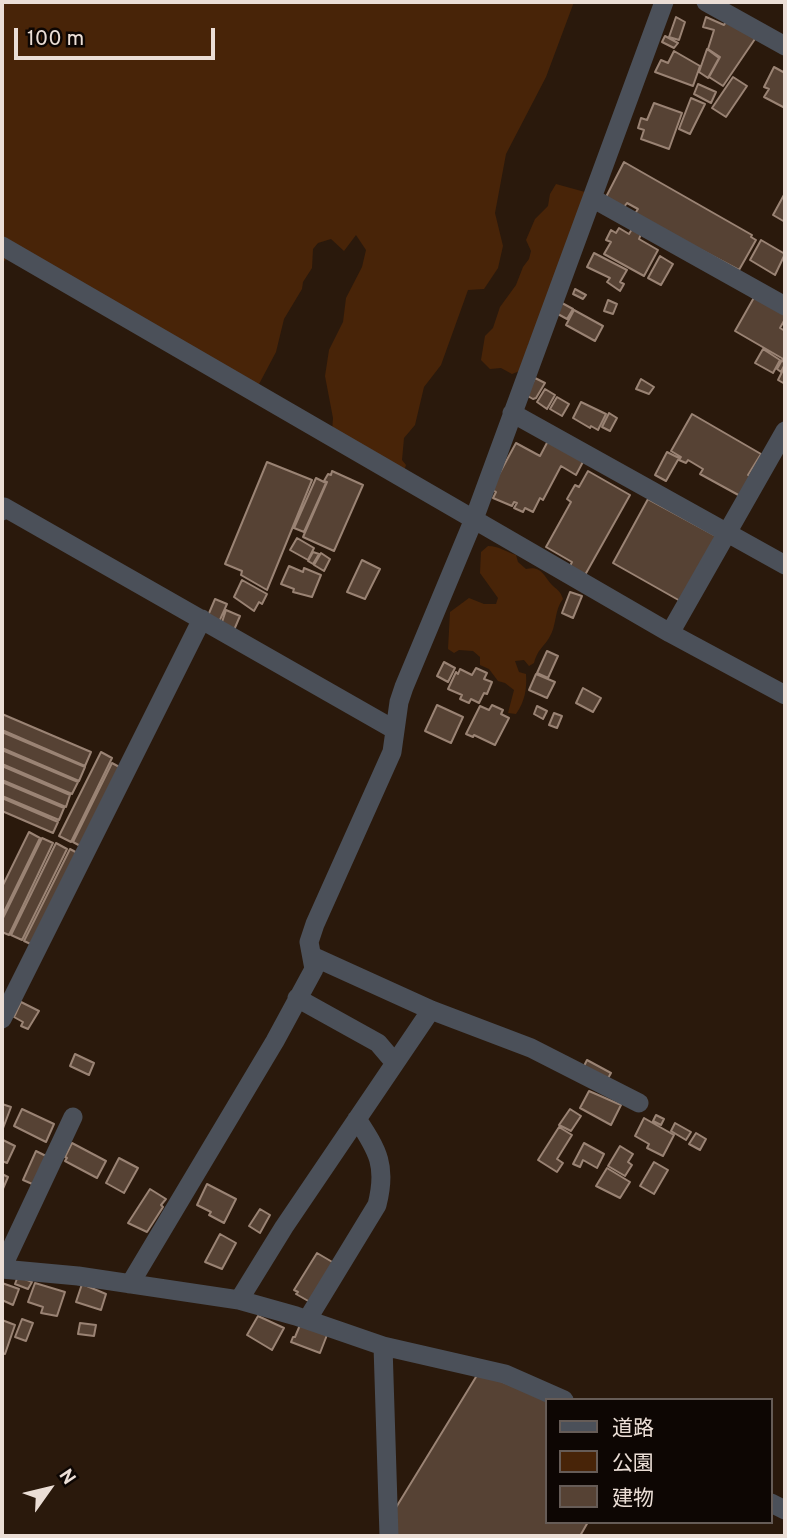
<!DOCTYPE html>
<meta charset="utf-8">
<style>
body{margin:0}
#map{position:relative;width:787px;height:1538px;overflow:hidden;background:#2a190c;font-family:Overpass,"Noto Sans JP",sans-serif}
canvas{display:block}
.frame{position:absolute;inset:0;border:4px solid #ebded6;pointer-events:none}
.legend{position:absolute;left:545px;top:1398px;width:228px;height:126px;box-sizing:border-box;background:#0d0603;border:2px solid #665c57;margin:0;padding:9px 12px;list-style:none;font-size:21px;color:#ebded6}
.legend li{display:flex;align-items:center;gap:14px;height:35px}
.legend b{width:35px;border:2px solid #665c57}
.north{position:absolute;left:14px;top:1454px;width:70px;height:70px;-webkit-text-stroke:5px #0d0603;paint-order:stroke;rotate:56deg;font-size:19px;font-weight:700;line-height:28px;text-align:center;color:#ebded6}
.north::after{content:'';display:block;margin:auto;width:24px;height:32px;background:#ebded6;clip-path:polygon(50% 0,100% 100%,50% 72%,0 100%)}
.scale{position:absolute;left:14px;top:28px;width:201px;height:32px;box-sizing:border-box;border:4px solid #ebded6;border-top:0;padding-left:9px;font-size:21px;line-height:24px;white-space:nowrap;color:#ebded6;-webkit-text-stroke:5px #0d0603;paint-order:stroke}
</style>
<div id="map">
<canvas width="787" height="1538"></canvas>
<div class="frame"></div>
<ul class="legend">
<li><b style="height:9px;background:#4b5059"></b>道路</li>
<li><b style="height:19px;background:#482408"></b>公園</li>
<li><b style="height:19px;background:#564234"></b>建物</li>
</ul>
<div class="north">N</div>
<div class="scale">100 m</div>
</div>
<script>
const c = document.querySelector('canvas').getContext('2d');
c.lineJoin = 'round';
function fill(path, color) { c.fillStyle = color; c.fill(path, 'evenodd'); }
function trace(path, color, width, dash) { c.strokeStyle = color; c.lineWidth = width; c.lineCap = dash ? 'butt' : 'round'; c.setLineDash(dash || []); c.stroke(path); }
const green = new Path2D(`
 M2 2H574L546 77 506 154 495 213 503 246 498 268 484 289 468 290 441 365 424 387 415 425 404 438 402 460 406 465 403 474 332 432 333 418 325 376 329 350 343 322 346 298 362 267 366 250 356 235 344 251 331 239 318 243 313 249 312 268 303 282 302 289 284 319 276 352 258 386 7 259 2 263Z
 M556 184 585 192 539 331 528 344 531 350 525 369 512 374 501 368 490 369 481 360 485 336 493 328 500 307 516 285 523 267 529 259 531 251 526 240 535 219 548 206 550 194Z
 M488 546C499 546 506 552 516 555L518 562 526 569C542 565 544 577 553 586 559 591 560 591 563 599 554 610 557 626 549 638 542 649 538 649 534 663L529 666 524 660 515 661 519 672 526 674C527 689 525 701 516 714L508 713 514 690 505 683 498 681 489 669 480 665V657L473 651 459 650 454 653 448 649 450 612 469 598 484 604H496L498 598 480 573 481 552Z`);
const building = new Path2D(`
 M676 17 685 22 679 40 669 37Z
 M706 17 724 25 728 19 757 36 723 86 709 77 720 57 708 49 714 30 703 27Z
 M665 36 678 43 674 48 662 42Z
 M707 49 719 58 708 78 699 72Z
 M674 51 700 66 693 86 655 72 661 60 668 63Z
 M774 67 785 73V108L764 97 769 89 764 87Z
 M733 77 747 86 726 117 712 108Z
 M698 84 716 92 711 103 694 94Z
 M691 98 705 104 690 134 679 129Z
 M654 103 682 113 669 149 641 139 644 130 638 128 641 118 647 120Z
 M624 162 752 235 751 237 756 240 739 270 634 215 638 209 627 203 624 207 606 197Z
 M785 193V222L773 215Z
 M619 228 629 234 632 229 641 234 639 239 658 250 644 276 604 254 611 242 606 240 611 230 616 233Z
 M761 240 785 254 775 275 750 260Z
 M594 253 627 270 620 282 624 284 620 291 607 282 610 278 587 267Z
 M660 256 673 264 661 285 648 278Z
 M575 289 586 295 583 299 573 294Z
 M756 294 785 313V319L780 328 785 331V360L735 331Z
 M608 300 617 304 613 314 604 311Z
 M562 303 573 309 567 319 556 313Z
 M574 310 603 326 595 341 566 325Z
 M763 349 780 360 773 373 755 363Z
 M782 360 785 364 781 372 777 369Z
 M785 366V384L778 380Z
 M535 378 545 383 536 398 533 399 526 395Z
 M641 379 654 387 649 394 636 389Z
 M545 389 555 395 547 409 537 402Z
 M557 397 569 404 562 416 550 409Z
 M581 402 606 414 598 430 591 426 590 428 573 418Z
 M609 413 617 418 610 431 602 427Z
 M692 414 761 454 748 475 753 478 742 497 700 474 703 469 688 460 686 463 679 460 681 457 671 451Z
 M549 439 585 458 576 475 561 466 543 500 540 498 533 512 525 508 523 512 514 508 517 503 514 502 512 506 493 498 496 492 491 489 516 443 540 456Z
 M667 452 679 458 666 481 655 475Z
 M267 462 312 480 267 590 241 575 242 571 225 564Z
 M332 471 363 485 334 551 303 537 327 482 324 481 328 474 331 475Z
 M588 471 630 495 585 575 570 566 572 562 546 547 571 502 567 499 575 485 579 487Z
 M316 478 326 483 304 532 294 528Z
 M648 499 718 537 682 602 613 563Z
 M297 538 314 548 308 560 290 550Z
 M313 552 319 554 313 564 308 561Z
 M321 553 330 559 324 571 314 565Z
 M362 560 380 569 365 599 347 592Z
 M289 566 303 572 304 568 321 575 312 597 293 592 294 589 281 584Z
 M242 580 267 594 262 604 259 602 254 611 234 597Z
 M570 592 582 596 573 618 562 613Z
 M215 599 227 604 219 622 207 618Z
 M226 610 240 616 234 630 221 625Z
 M547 651 558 656 548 678 537 673Z
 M444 662 455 668 448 682 437 676Z
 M476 668 487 673 484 679 492 682 487 694 484 693 479 703 471 699 469 703 460 699 462 695 448 689 456 672 458 674 460 669 472 675Z
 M536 674 555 682 547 698 529 690Z
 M583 688 601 698 593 712 576 703Z
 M437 705 463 717 451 743 425 731Z
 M492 705 503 710 501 714 509 718 495 745 474 735 473 737 466 734 480 706 489 710Z
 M537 706 547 711 543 719 534 714Z
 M554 713 562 716 557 728 549 725Z
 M2 714 91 752 85 766 2 730Z
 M2 732 85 767 79 781 2 748Z
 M2 750 78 782 72 794 2 764Z
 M101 752 112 758 71 842 59 836Z
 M112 763 123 769 84 848 73 842Z
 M2 766 70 795 66 807 2 780Z
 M2 782 64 808 59 820 2 796Z
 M2 798 58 822 53 833 2 811Z
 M29 832 40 838 2 916V887Z
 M42 838 53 843 9 935 2 932V920Z
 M56 843 67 849 22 940 11 935Z
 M70 849 81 855 35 946 24 941Z
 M21 1002 39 1011 28 1029 21 1026 23 1022 14 1017Z
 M75 1054 94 1063 89 1075 70 1066Z
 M587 1060 611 1073 607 1080 583 1068Z
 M589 1091 621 1105 611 1125 580 1108Z
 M2 1104 11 1107 2 1131Z
 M22 1109 54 1124 46 1142 14 1126Z
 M570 1109 581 1116 571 1131 559 1125Z
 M656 1115 664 1119 661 1125 653 1121Z
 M644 1118 674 1135 663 1156 647 1148 649 1144 635 1136Z
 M675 1123 691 1132 686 1140 671 1131Z
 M559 1127 572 1135 557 1159 563 1163 557 1172 538 1160Z
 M696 1133 706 1139 700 1150 689 1144Z
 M3 1140 15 1146 7 1163 2 1161Z
 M72 1143 106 1161 97 1178 65 1161 67 1158 65 1157Z
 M584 1143 604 1154 597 1168 583 1160 580 1167 573 1164Z
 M620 1146 633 1154 628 1162 632 1165 625 1176 608 1166Z
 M36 1151 50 1158 37 1186 23 1180Z
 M119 1158 138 1168 124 1193 106 1183Z
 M654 1162 668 1170 654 1194 640 1186Z
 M607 1168 630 1182 620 1198 596 1186Z
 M2 1174 8 1177 2 1191Z
 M207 1184 236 1199 224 1223 209 1215 211 1212 197 1205Z
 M150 1189 166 1199 161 1205 163 1207 147 1232 128 1223Z
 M260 1209 270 1215 260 1233 249 1226Z
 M220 1234 236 1243 222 1269 205 1262Z
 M317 1253 334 1263 310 1302 296 1294 298 1292 294 1290Z
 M18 1276 32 1282 28 1289 15 1284Z
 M2 1283 19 1289 13 1305 2 1300Z
 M35 1283 65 1292 57 1316 41 1313 43 1307 28 1302Z
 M82 1284 106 1294 101 1310 76 1302Z
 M258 1316 284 1328 272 1350 247 1335Z
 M22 1319 33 1323 26 1341 15 1337Z
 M2 1320 15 1325 5 1354 2 1353Z
 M80 1323 96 1325 94 1336 78 1334Z
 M300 1325 327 1335 320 1353 291 1342 293 1337H295Z
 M479 1372 547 1400V1522H588L580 1536H393L392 1514Z`);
const minor = new Path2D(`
 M706 2 785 46
 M592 198 785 306
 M2 246 670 633 785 695
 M512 413 785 565
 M2 511 4 507 395 730
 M670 633 785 431
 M312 956 431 1010 531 1048 639 1103
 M297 998 378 1043 395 1063
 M2 1019 202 619
 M2 1268 73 1117
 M2 1269 78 1276 239 1300 296 1316 383 1346 505 1374 564 1400
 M130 1284 275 1041 314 969 309 942 315 924 392 752 399 702 404 687 474 519 664 2
 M239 1300 284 1227 431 1010
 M307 1320 377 1205C387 1166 378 1151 357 1119
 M383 1346 389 1536
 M771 1503 785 1510`);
fill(green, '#482408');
fill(building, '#564234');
trace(building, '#9a8374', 2);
trace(minor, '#4b5059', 19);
</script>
